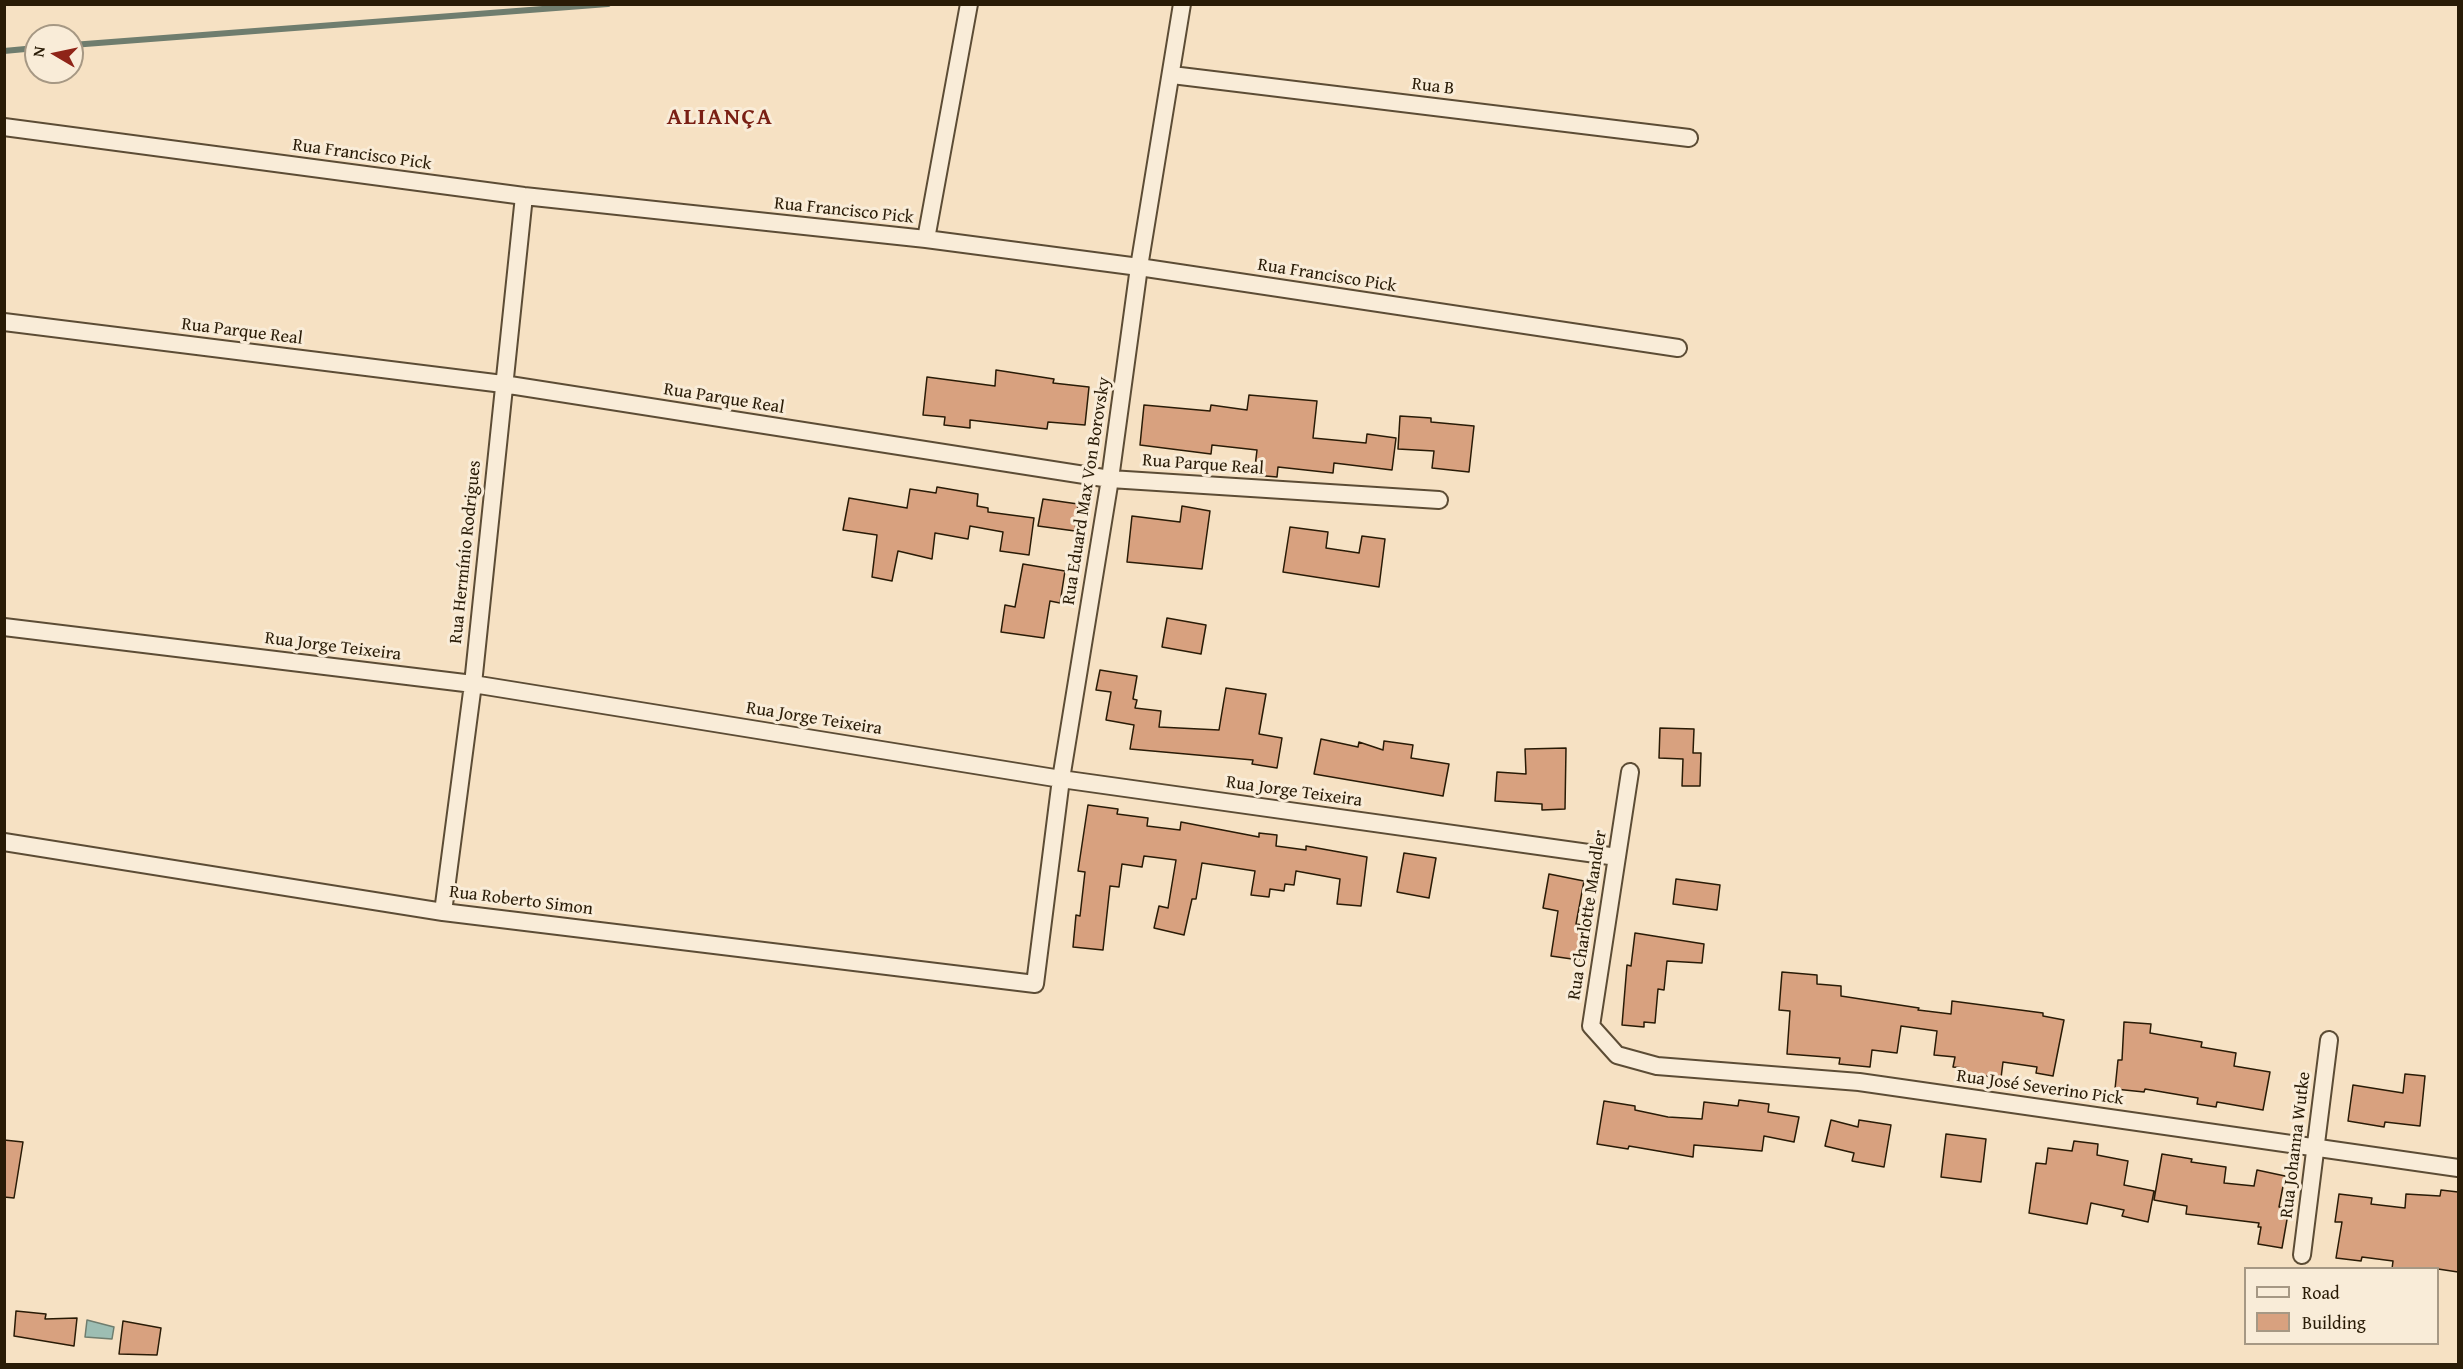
<!DOCTYPE html>
<meta charset="utf-8">
<style>
body{margin:0}
#map{position:relative;width:2463px;height:1369px;overflow:hidden;background:#f6e1c3;font-family:"Gentium Book Plus",serif}
canvas{display:block}
.frame{position:absolute;inset:0;border:6px solid #291b06;pointer-events:none}
.legend{position:absolute;left:2244px;top:1267px;width:195px;height:78px;box-sizing:border-box;background:#f9ecd8;border:2px solid #a69884;margin:0;padding:8px 10px;list-style:none;font-size:18px;color:#291b06}
.legend li{display:flex;align-items:center;gap:12px;height:30px}
.legend b{width:30px;border:2px solid #a69884}
.north{position:absolute;left:24px;top:24px;width:60px;height:60px;box-sizing:border-box;background:#f9ecd8;border:2px solid #a69884;border-radius:50%;rotate:279deg;font-size:16px;font-weight:700;line-height:24px;text-align:center;color:#291b06}
.north::after{content:'';display:block;margin:auto;width:21px;height:27px;background:#8f2418;clip-path:polygon(50% 0,100% 100%,50% 72%,0 100%)}
</style>
<div id="map">
<canvas width="2463" height="1369"></canvas>
<div class="frame"></div>
<ul class="legend">
<li><b style="height:8px;background:#f9ecd8"></b>Road</li>
<li><b style="height:16px;background:#d8a17f"></b>Building</li>
</ul>
<div class="north">N</div>
</div>
<script>
const c = document.querySelector('canvas').getContext('2d');
c.lineJoin = 'round';
function fill(path, color) { c.fillStyle = color; c.fill(path, 'evenodd'); }
function trace(path, color, width, dash) { c.strokeStyle = color; c.lineWidth = width; c.lineCap = dash ? 'butt' : 'round'; c.setLineDash(dash || []); c.stroke(path); }
function write(font, color, halo, rows, align = 'center') {
  c.font = font + ' "Gentium Book Plus",serif'; c.lineWidth = 6; c.setLineDash([]); c.textBaseline = 'middle'; c.strokeStyle = halo; c.fillStyle = color; for (const [text, x, y, turn = 0] of rows) {
    c.save(); c.translate(x, y); c.rotate((+turn || 0) * Math.PI / 180); c.textAlign = isNaN(turn) ? turn : align; if (halo) c.strokeText(text, 0, 0); c.fillText(text, 0, 0); c.restore();
  }
}
const water = new Path2D(`
 M87 1320 114 1327 112 1339 85 1337Z`);
const stream = new Path2D(`
 M72 45 608 4
 M4 51 36 48`);
const building = new Path2D(`
 M996 370 1054 379 1053 383 1089 387 1085 425 1048 422 1047 429 970 420V428L944 425 945 417 923 415 927 377 995 386Z
 M1249 395 1317 401 1313 438 1366 443 1367 434 1396 438 1392 470 1334 463 1333 473 1278 467 1277 477 1254 475 1257 450 1212 445 1211 454 1140 445 1144 405 1210 411 1211 405 1247 410Z
 M1400 416 1431 418V422L1474 426 1469 472 1432 468 1434 451 1398 449Z
 M937 487 978 494 977 506 988 508V512L1034 518 1029 555 1000 551 1003 532 970 526 968 539 935 533 932 559 898 551 892 581 872 577 877 535 843 530 849 498 907 508 910 489 936 493Z
 M1043 499 1078 504 1075 531 1038 526Z
 M1182 506 1210 511 1202 569 1127 562 1132 516 1180 522Z
 M1290 527 1328 532 1326 548 1359 553 1362 536 1385 539 1379 587 1283 572Z
 M1023 564 1065 571 1060 603 1050 601 1044 638 1001 632 1005 605 1015 607Z
 M1167 618 1206 625 1201 654 1162 647Z
 M1100 670 1137 676 1133 699 1137 700 1135 708 1161 711 1159 727 1219 730 1226 688 1266 694 1259 734 1282 738 1277 768 1252 764 1253 760 1130 749 1134 725 1106 720 1111 692 1096 690Z
 M1660 728 1694 729 1693 753H1701L1700 786H1682L1683 759 1659 758Z
 M1321 739 1358 747 1359 742 1383 750 1384 741 1413 745 1411 758 1449 764 1443 796 1314 774Z
 M1566 748 1565 809 1542 810V804L1495 801 1497 772 1526 774 1525 749Z
 M1088 805 1118 809 1117 814 1148 818 1147 826 1180 830 1181 822 1259 837V833L1277 835 1276 846 1306 850V846L1367 857 1361 906 1337 904 1340 879 1296 871 1294 885 1285 884 1284 891 1270 889 1269 897 1251 895 1255 871 1202 863 1196 899H1192L1184 935 1154 928 1159 906 1168 908 1176 860 1144 856 1142 867 1122 864 1119 887 1110 886 1103 950 1073 947 1076 915 1080 916 1085 872 1078 871Z
 M1404 853 1436 858 1429 898 1397 892Z
 M1549 874 1584 881 1576 924 1584 925 1579 960 1551 956 1558 911 1543 908Z
 M1676 879 1720 885 1717 910 1673 904Z
 M1635 933 1704 944 1702 963 1667 961 1664 990 1658 989 1655 1023 1644 1022V1027L1622 1025 1627 965 1631 966Z
 M1782 972 1817 975V984L1841 986V996L1919 1008 1918 1010 1951 1014 1952 1001 2043 1013V1016L2064 1020 2053 1076 2036 1073 2037 1067 2003 1062 2001 1078 1962 1073 1963 1068 1953 1067 1955 1057 1934 1055 1937 1031 1901 1026 1897 1053 1872 1050 1870 1067 1839 1064 1840 1058 1787 1054 1790 1011 1779 1010Z
 M2124 1022 2151 1024 2150 1033 2202 1042 2201 1047 2236 1053 2234 1066 2270 1072 2263 1110 2217 1102 2216 1107 2197 1104 2198 1098 2145 1089 2144 1092 2115 1089 2118 1060H2122Z
 M2405 1074 2425 1076 2420 1126 2385 1122 2384 1127 2348 1121 2353 1085 2403 1093Z
 M1739 1100 1769 1104 1768 1112 1799 1117 1794 1142 1764 1136 1762 1151 1694 1145 1693 1157 1629 1146 1628 1149 1597 1144 1604 1101 1635 1106V1110L1668 1117 1702 1119 1704 1102 1738 1106Z
 M1831 1120 1858 1127 1859 1120 1891 1125 1884 1167 1852 1161 1854 1153 1825 1146Z
 M1946 1134 1986 1139 1981 1182 1941 1177Z
 M4 1140 23 1142 14 1198 4 1197Z
 M2074 1141 2098 1144 2097 1155 2128 1161 2124 1185 2154 1191 2148 1222 2122 1216 2124 1210 2091 1203 2087 1224 2029 1213 2036 1163 2046 1164 2048 1148 2072 1151Z
 M2162 1154 2192 1159 2191 1162 2226 1167 2224 1183 2254 1186 2257 1170 2285 1176 2279 1207 2289 1208 2282 1248 2258 1244 2261 1227H2258L2259 1223 2186 1214 2187 1206 2154 1200Z
 M2441 1190 2458 1192V1272L2438 1269H2392L2393 1261 2362 1257 2361 1261 2336 1258 2342 1222H2335L2339 1194 2372 1198 2371 1204 2405 1208 2406 1194 2440 1196Z
 M16 1311 46 1314 45 1319 77 1318 74 1346 14 1336Z
 M123 1321 161 1328 157 1355 119 1354Z`);
const minor = new Path2D(`
 M1172 75 1689 138
 M4 127 524 196 926 239 1139 267 1678 348
 M926 239 969 4
 M4 322 503 384 1110 479 1439 500
 M4 627 473 684 1061 779 1617 857
 M1630 772 1591 1026 1617 1055 1657 1066 1859 1082 2458 1168
 M4 842 443 912 1035 984 1061 779 1110 479 1139 267 1182 4
 M443 912 473 684 524 196
 M2302 1255 2329 1040`);
const streetNames = [
 ["Rua B",1433,87,7],
 ["Rua Francisco Pick",362,155,8],
 ["Rua Francisco Pick",844,211,6],
 ["Rua Francisco Pick",1327,276,9],
 ["Rua Parque Real",242,332,7],
 ["Rua Parque Real",724,399,9],
 ["Rua Parque Real",1203,465,4],
 ["Rua Eduard Max Von Borovsky",1087,491,-81],
 ["Rua Hermínio Rodrigues",466,552,-84],
 ["Rua Jorge Teixeira",333,647,7],
 ["Rua Jorge Teixeira",814,719,9],
 ["Rua Jorge Teixeira",1294,792,8],
 ["Rua Roberto Simon",521,901,7],
 ["Rua Charlotte Mandler",1588,915,-81],
 ["Rua José Severino Pick",2040,1088,8],
 ["Rua Johanna Wutke",2296,1145,-83]
];
const districtNames = [
 ["ALIANÇA",720,118]
];
fill(water, '#9dbeb3');
trace(water, '#6f7d6e', 1.5);
trace(stream, '#6f7d6e', 6);
fill(building, '#d8a17f');
trace(building, '#291b06', 1.5);
trace(minor, '#5c4c35', 20);
trace(minor, '#f9ecd8', 16);
write('18px', '#291b06', '#f9ecd8', streetNames);
c.letterSpacing = '1.5px';
write('bold 24px', '#7a1f14', '#f9ecd8', districtNames);
c.letterSpacing = '0px';
</script>
